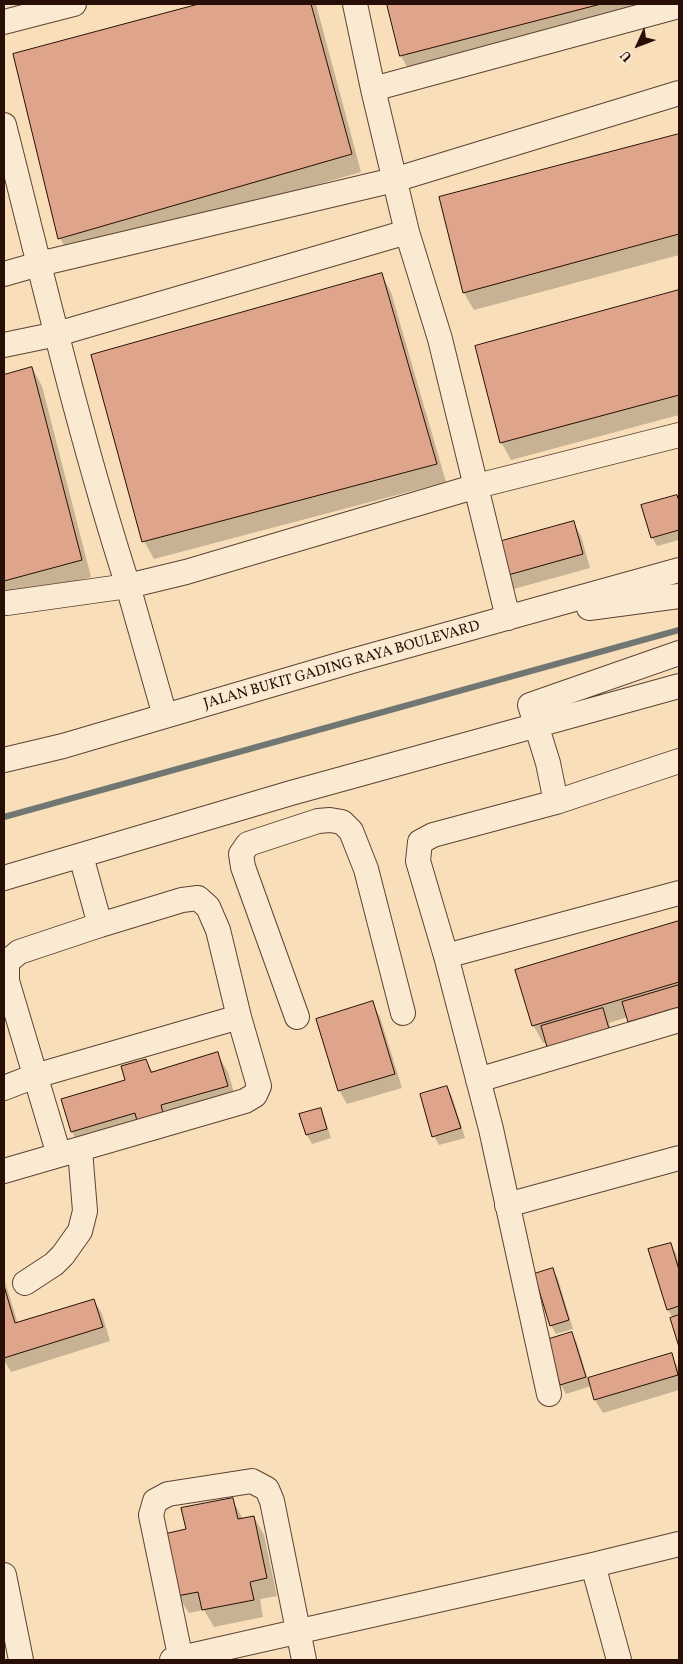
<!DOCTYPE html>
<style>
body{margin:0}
#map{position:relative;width:683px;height:1664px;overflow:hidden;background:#f9dfb9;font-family:Vollkorn,serif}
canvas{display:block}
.frame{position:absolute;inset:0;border:5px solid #270e06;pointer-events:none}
.north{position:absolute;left:613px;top:20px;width:50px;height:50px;-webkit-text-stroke:4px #fbead2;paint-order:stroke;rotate:227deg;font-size:14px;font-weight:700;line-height:20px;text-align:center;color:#270e06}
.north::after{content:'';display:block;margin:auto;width:18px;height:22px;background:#270e06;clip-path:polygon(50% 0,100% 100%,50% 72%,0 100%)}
</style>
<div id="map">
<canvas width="683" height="1664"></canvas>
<div class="frame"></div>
<div class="north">U</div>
</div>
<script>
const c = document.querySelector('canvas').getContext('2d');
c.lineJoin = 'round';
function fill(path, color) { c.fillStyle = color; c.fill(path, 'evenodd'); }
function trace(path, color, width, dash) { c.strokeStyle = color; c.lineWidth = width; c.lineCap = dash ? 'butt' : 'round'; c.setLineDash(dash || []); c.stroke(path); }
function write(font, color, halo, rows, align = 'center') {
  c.font = font + ' Vollkorn,serif'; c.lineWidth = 4; c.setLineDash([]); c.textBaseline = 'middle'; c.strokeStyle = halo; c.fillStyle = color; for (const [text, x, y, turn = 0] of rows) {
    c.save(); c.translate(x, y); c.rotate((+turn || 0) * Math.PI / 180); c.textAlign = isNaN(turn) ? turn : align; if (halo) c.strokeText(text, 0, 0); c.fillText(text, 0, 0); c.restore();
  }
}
const shadow = new Path2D(`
 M203 4H316L361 172 70 256 60 238 14 55Z
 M389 4H679L411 74 401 56Z
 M679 136V255L474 310 464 293 440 198Z
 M381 274 391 292 446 482 154 559 144 541Z
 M679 292V415L511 460 501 442 477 347Z
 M32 368 42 386 91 577 4 601V377Z
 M677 496 679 501V540L657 546 652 537Z
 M573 522 581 536 590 568 510 590 502 577Z
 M679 922V1017L635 1031 628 1017 609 1023 614 1038 548 1047 547 1042 543 1043 533 1025 516 971Z
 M372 1003 380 1017 402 1088 347 1104 339 1090Z
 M217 1054 228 1072 237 1103 170 1123 173 1135 150 1142 144 1131 82 1150 72 1132 62 1100 126 1081 146 1060 153 1073Z
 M447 1087 452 1096 465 1138 439 1145 434 1136Z
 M320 1110 325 1119 331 1138 312 1144 307 1135 301 1115Z
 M670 1244 676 1253 679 1265V1343L672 1318H673L668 1310Z
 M552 1269 558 1279 573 1329 556 1334 551 1325Z
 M4 1278 18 1324 94 1300 102 1314 110 1341 11 1372 4 1360Z
 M572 1333 577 1343 588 1380 671 1355 679 1369V1390L603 1413 595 1400 591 1386 566 1394 561 1385Z
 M232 1499 243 1519 254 1517 264 1535 277 1596 260 1599 263 1617 214 1627 204 1610 189 1613 178 1596 187 1530Z`);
const stream = new Path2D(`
 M4 817 679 630`);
const building = new Path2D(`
 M199 4H311L352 154 58 239 13 54Z
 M387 4H601L400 56Z
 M679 134V234L463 293 439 197Z
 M382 273 437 464 142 542 91 355Z
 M679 290V395L500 443 475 346Z
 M32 367 82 560 4 581V375Z
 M677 495 679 501V530L651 538 641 505Z
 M574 521 583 554 501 577 491 544Z
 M679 921V982L532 1026 515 970Z
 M679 985V1007L628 1022 622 1002Z
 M373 1001 395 1074 338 1091 316 1019Z
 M603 1008 609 1029 547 1047 541 1026Z
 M218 1052 228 1086 161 1105 164 1117 138 1125 135 1113 71 1132 61 1099 125 1080 121 1066 146 1059 151 1072Z
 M447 1086 461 1128 432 1137 420 1094Z
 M321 1108 327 1129 306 1135 299 1114Z
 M671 1243 679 1270V1306L667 1310 648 1249Z
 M553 1268 569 1320 550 1326 534 1274Z
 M4 1286 15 1323 94 1299 103 1327 4 1358Z
 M679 1315V1347L670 1318Z
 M572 1332 586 1377 560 1385 546 1340Z
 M672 1353 678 1375 594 1400 588 1378Z
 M233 1498 238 1519 254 1516 267 1578 250 1582 254 1600 202 1610 198 1592 177 1596 164 1534 186 1529 181 1508Z`);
const minor = new Path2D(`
 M355 4 373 89 407 232 440 339 508 618
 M4 22 74 4
 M373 89 679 6
 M4 125C43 279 79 434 128 586L186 572 477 486 679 435
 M4 274 39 264 394 180 679 93
 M4 345 57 334 407 232
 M7 603 128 586 165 716
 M589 608 679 596
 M4 760 63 746 352 661 679 570
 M556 802 548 763 530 705 679 653
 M81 856 100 925 182 900 198 898 208 907 218 930 239 1017 259 1086 255 1095 245 1101 59 1155 7 981V962L19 952 100 925
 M4 878 291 793 679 686
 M446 956 679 893
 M297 1017 243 867 241 854 248 844 318 821 330 820 342 822 351 831 366 869 403 1013
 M478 1080 679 1020
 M4 1088 35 1076 239 1017
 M4 1171 59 1155
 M507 1205 679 1158
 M25 1283 54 1264 63 1255 80 1231 85 1211 80 1150
 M549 1394 491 1129 446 956 418 861 420 842 433 835 556 802 679 761
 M593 1565 619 1660
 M4 1575 21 1660
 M172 1660 593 1565 679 1544
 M181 1660 151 1515 155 1501 168 1494 252 1481 267 1489 272 1501 304 1660`);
const streetNames = [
 ["JALAN BUKIT GADING RAYA BOULEVARD",342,666,-16]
];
fill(shadow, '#0003');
trace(stream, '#707671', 6);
fill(building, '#dea58b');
trace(building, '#270e06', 1);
trace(minor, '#5c4233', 26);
trace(minor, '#fbead2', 24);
write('15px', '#270e06', '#fbead2', streetNames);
</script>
